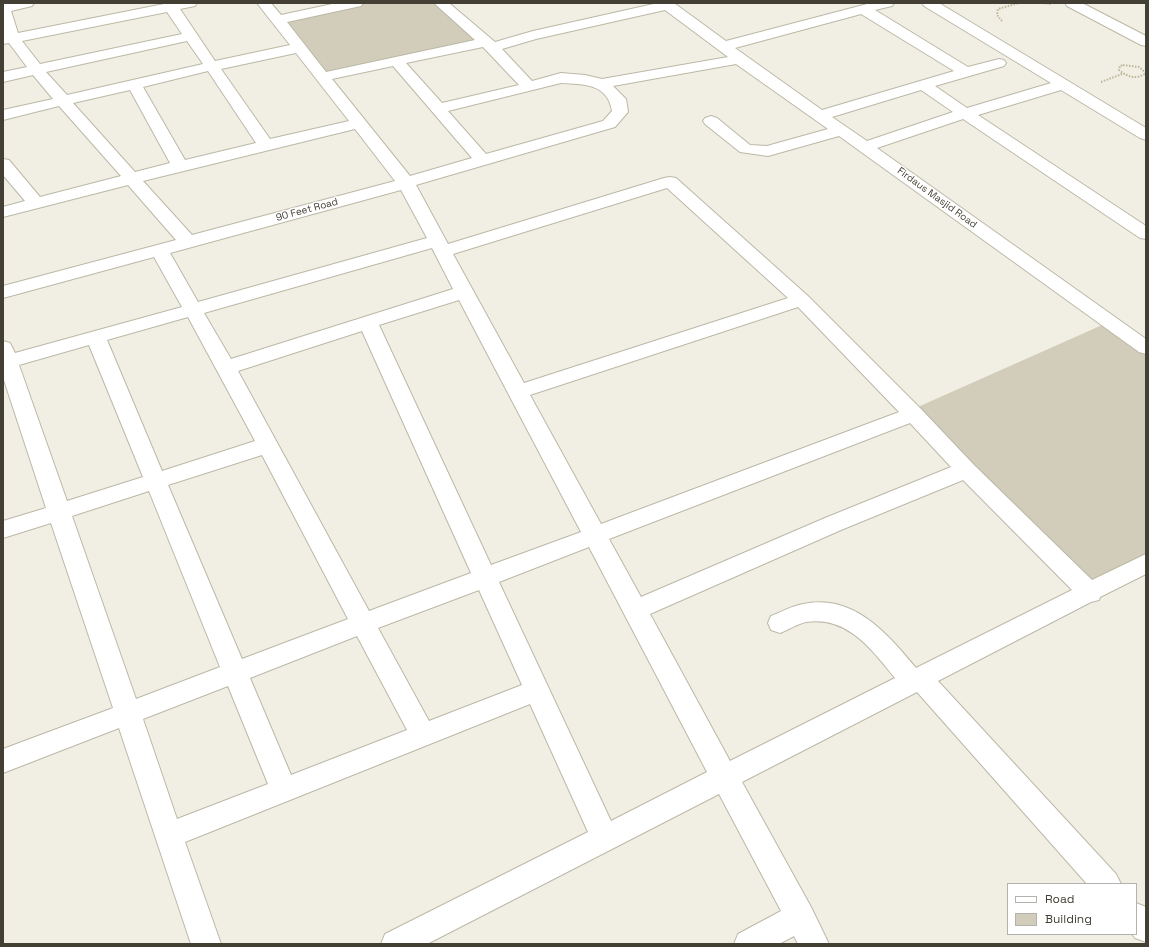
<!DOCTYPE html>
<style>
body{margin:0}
#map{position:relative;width:1149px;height:947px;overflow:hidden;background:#f1efe4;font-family:"Space Grotesk",sans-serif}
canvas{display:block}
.frame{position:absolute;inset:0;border:4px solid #433f34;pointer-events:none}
.legend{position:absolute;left:1007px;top:883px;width:130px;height:52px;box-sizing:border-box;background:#fff;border:1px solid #b4b2ae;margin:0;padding:5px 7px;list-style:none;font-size:12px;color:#433f34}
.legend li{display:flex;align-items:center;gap:8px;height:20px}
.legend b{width:20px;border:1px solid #b4b2ae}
</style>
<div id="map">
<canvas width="1149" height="947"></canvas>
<div class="frame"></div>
<ul class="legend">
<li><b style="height:5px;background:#fff"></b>Road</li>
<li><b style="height:11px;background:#d2ccba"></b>Building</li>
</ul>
</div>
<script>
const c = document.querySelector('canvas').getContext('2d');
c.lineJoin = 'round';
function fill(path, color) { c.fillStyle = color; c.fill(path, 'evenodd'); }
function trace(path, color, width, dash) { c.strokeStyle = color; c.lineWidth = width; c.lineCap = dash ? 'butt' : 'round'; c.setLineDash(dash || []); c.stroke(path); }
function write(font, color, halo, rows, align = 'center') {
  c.font = font + ' "Space Grotesk",sans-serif'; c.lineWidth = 3; c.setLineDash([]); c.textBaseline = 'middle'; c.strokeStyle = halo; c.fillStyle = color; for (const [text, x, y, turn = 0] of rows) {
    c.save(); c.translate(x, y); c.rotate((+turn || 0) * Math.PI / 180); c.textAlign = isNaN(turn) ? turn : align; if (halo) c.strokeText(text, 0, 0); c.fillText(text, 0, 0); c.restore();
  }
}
const building = new Path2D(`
 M362 3H439L481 42 325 76 282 21Z
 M1109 322 1146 348V563L1092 591 911 410Z`);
const path = new Path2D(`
 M1043 3 1051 4
 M1002 21 997 15 998 9 1019 3
 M1123 65 1139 67 1146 73C1137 80 1127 77 1119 70L1120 66Z
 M1101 82 1122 74`);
const minor = new Path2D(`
 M3 3H34L32 6 11 11 18 33 169 3H197L195 6 180 9 215 61 290 45 257 3H271L281 15 337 3H363L361 6 287 22 326 72 475 40 434 3H449L495 42 533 31 658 3H674L726 41 871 3H894L892 6 875 10 968 67 999 59 1004 60 1006 63 1004 66 935 86 967 108 1051 83 924 6 922 3H939L1146 128V140L1140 138 1061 90 978 115 1146 226V239L1140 238 963 119 877 148 1146 339V354L1139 352 839 136 768 156 740 152 705 124 703 121 705 118 711 116 717 118 750 145 767 146 828 129 736 64 613 86 626 99 628 112 615 127 416 185 448 244 664 178 670 177 676 178 808 296 921 409 974 465 1092 580 1146 554V574L1100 597 1099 600 1091 602 938 681 1116 874 1121 884H1087L917 692 742 782 811 907 829 944H798L794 936 779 944H734L738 934 781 911 719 794 427 944H381L385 934 588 832 530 704 185 842 221 944H191L119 728 3 773V749L113 708 51 523 3 538V521L46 508 3 377V341L10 343 15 353 182 307 154 257 3 298V286L176 240 128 185 3 217V207L25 201 3 175V159L9 160 40 197 121 176 59 106 3 120V110L53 99 33 75 3 82V72L27 67 9 43 3 44ZM665 10 728 57 602 79 585 75 561 73 532 81 502 49 536 39ZM167 12 182 34 40 64 22 41ZM861 14 954 71 822 110 735 48ZM187 41 203 64 67 95 46 72ZM483 47 519 85 442 103 406 63ZM296 53 349 121 270 139 221 69ZM393 66 472 158 410 176 332 79ZM208 71 256 143 185 160 143 87ZM561 83C584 84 608 84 612 111L603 121 486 154 448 111ZM130 90 170 163 135 172 73 103ZM921 90 953 112 867 141 832 117ZM355 129 395 181 192 235 143 181ZM667 188 788 298 524 383 453 254ZM401 190 427 238 198 302 170 253ZM432 248 453 289 231 359 204 313ZM459 300 581 532 491 565 379 325ZM798 307 899 412 601 524 530 395ZM188 317 255 441 162 471 107 340ZM362 331 471 573 369 611 238 371ZM89 345 143 477 67 501 19 365ZM910 423 951 467 825 518 641 597 609 539ZM262 455 348 619 242 659 168 485ZM963 480 1072 590 916 668C887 633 853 593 803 604 792 606 781 612 771 616L768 623 771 630 780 633C788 630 797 624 806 622 848 616 871 649 895 678L730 761 650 614 841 530ZM149 491 220 667 136 699 72 516ZM589 547 707 772 611 821 499 582ZM479 590 522 685 429 721 378 628ZM357 636 407 730 291 775 250 678ZM228 686 268 784 177 819 143 719Z
 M1065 3H1082L1146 36V46L1141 45 1067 6Z
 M1136 903 1146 907V942L1135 938 1132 934H1136Z`);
const farStreetnames = [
 ["Firdaus Masjid Road",937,198,36],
 ["90 Feet Road",307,210,-15]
];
fill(building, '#d2ccba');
trace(minor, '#bcb8a7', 2);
trace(path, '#bdb699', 2, [1.5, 1.5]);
fill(minor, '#fff');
write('10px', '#433f34', '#fff', farStreetnames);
</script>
